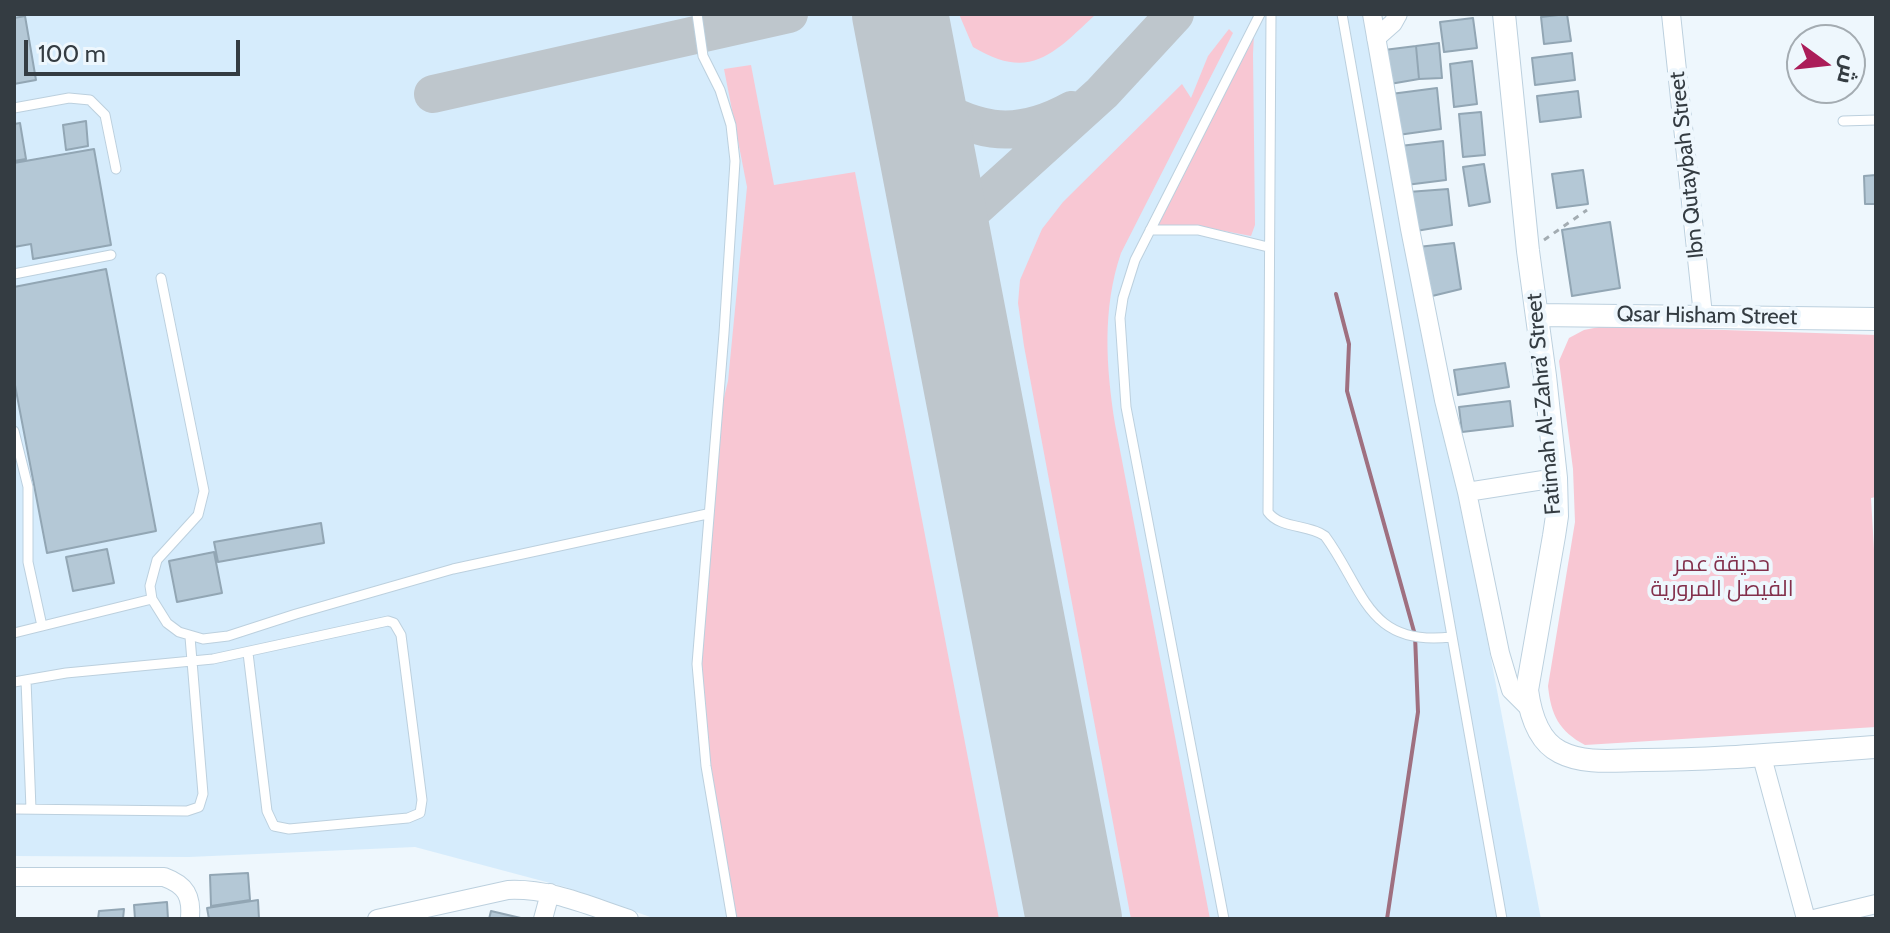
<!DOCTYPE html>
<meta charset="utf-8">
<style>
body{margin:0}
#map{position:relative;width:1890px;height:933px;overflow:hidden;background:#eef7fd;font-family:Cabin,Cairo,sans-serif}
canvas{display:block}
.frame{position:absolute;inset:0;border:16px solid #343c42;pointer-events:none}
.north{position:absolute;left:1786px;top:24px;width:80px;height:80px;box-sizing:border-box;background:#eef7fd;border:2px solid #a4acb2;border-radius:50%;rotate:105deg;font-size:22px;font-weight:700;line-height:32px;text-align:center;color:#343c42}
.north::after{content:'';display:block;margin:auto;width:28px;height:36px;background:#ab1d59;clip-path:polygon(50% 0,100% 100%,50% 72%,0 100%)}
.scale{position:absolute;left:24px;top:40px;width:216px;height:36px;box-sizing:border-box;border:4px solid #343c42;border-top:0;padding-left:10px;font-size:24px;line-height:28px;white-space:nowrap;color:#343c42;-webkit-text-stroke:6px #eef7fd;paint-order:stroke}
</style>
<div id="map">
<canvas width="1890" height="933"></canvas>
<div class="frame"></div>
<div class="north">ش</div>
<div class="scale">100 m</div>
</div>
<script>
const c = document.querySelector('canvas').getContext('2d');
c.lineJoin = 'round';
function fill(path, color) { c.fillStyle = color; c.fill(path, 'evenodd'); }
function trace(path, color, width, dash) { c.strokeStyle = color; c.lineWidth = width; c.lineCap = dash ? 'butt' : 'round'; c.setLineDash(dash || []); c.stroke(path); }
function write(font, color, halo, rows, align = 'center') {
  c.font = font + ' Cabin,Cairo,sans-serif'; c.lineWidth = 8; c.setLineDash([]); c.textBaseline = 'middle'; c.strokeStyle = halo; c.fillStyle = color; for (const [text, x, y, turn = 0] of rows) {
    c.save(); c.translate(x, y); c.rotate((+turn || 0) * Math.PI / 180); c.textAlign = isNaN(turn) ? turn : align; if (halo) c.strokeText(text, 0, 0); c.fillText(text, 0, 0); c.restore();
  }
}
const built = new Path2D(`
 M14 14H1367L1541 919H656L565 887 415 847 189 857 14 856Z`);
const green = new Path2D(`
 M959 14H1096C1054 53 1031 82 973 47Z
 M1255 14 1253 54 1255 225 1251 236 1192 225H1151Z
 M1229 29 1233 33 1121 253C1102 309 1106 367 1115 424L1210 919H1131L1024 346 1018 303 1020 280 1042 229 1063 202 1182 84 1191 98 1208 56Z
 M751 65 774 185 855 172 999 919H730L695 698 696 653 718 422 728 381 747 187 724 69Z
 M1604 326 1876 335V497L1871 498 1876 584V727L1585 745C1559 731 1551 715 1548 686L1575 522 1573 469 1559 361 1569 338 1584 330Z`);
const stream = new Path2D(`
 M1336 294 1349 344 1347 391 1415 635 1418 712 1387 919`);
const taxiway = new Path2D(`
 M433 94 789 14
 M916 97C974 130 1010 144 1072 110
 M943 237 1102 93 1175 14`);
const runway = new Path2D(`
 M900 14 1074 919`);
const building = new Path2D(`
 M1567 14 1571 41 1544 44 1541 17Z
 M25 16 36 80 14 84V18Z
 M1473 18 1477 48 1444 52 1440 22Z
 M1439 43 1442 78 1419 79 1416 46Z
 M1416 46 1419 79 1390 84 1384 50Z
 M1572 53 1575 80 1535 85 1532 58Z
 M1472 61 1477 104 1454 107 1450 64Z
 M1437 88 1441 129 1398 135 1391 94Z
 M1578 91 1581 117 1540 122 1537 96Z
 M1481 112 1485 155 1463 157 1459 114Z
 M86 121 88 146 66 150 63 125Z
 M20 123 26 159 14 161V124Z
 M1443 141 1446 180 1406 185 1400 146Z
 M94 149 111 245 33 259 31 244 14 247V163Z
 M1484 164 1490 202 1469 206 1463 167Z
 M1583 170 1588 204 1557 208 1552 174Z
 M1876 175V204H1865L1864 176Z
 M1448 189 1452 225 1416 231 1408 192Z
 M1610 222 1620 288 1572 296 1562 230Z
 M1454 243 1461 289 1428 297 1418 247Z
 M106 269 156 531 47 553 14 380V287Z
 M1505 363 1509 387 1458 395 1454 370Z
 M1510 401 1513 426 1462 432 1459 407Z
 M321 523 324 543 218 562 214 542Z
 M107 549 114 583 73 591 66 557Z
 M214 552 222 593 177 602 169 561Z
 M248 873 250 900 211 906 210 875Z
 M258 900 259 919H209L207 908Z
 M167 902 168 919H135L134 905Z
 M124 909 123 919H98L99 911Z
 M491 911 525 919H489Z`);
const path = new Path2D(`
 M1544 240 1587 210`);
const service = new Path2D(`
 M697 14 703 56 720 90 731 125 735 161 724 333 697 664 706 766 732 919
 M1271 14 1268 512C1280 529 1309 524 1325 536 1364 589 1367 647 1451 637
 M1342 14 1502 919
 M14 108 69 98 90 100 105 115 116 169
 M1843 121 1876 120
 M1150 230H1198L1268 247
 M14 274 111 255
 M161 278 204 491 198 515 157 560 150 586 152 599 167 623 179 632 203 639 228 636 296 614 453 569 707 514
 M14 431 28 487V562L42 626
 M14 633 152 599
 M26 680 31 809
 M14 682 66 673 213 659 388 621 394 623 401 635 422 800 420 813 408 818 289 829 274 826 267 811 248 653
 M14 809 187 811 199 807 203 794 190 637
 M1224 919 1126 407 1120 318 1123 298 1135 260 1260 14`);
const minor = new Path2D(`
 M1372 14 1410 229 1444 400 1467 492 1500 653 1511 690 1530 709
 M1671 14 1703 315
 M1376 38 1393 23 1398 14
 M1467 492 1556 478
 M1762 757 1806 919
 M14 877H164C186 885 192 896 190 919
 M377 919 508 890C550 888 589 906 629 919
 M543 919 550 893
 M1814 919 1876 904`);
const tertiary = new Path2D(`
 M1504 14 1528 251 1545 376 1556 478 1557 516 1554 536 1527 690C1530 712 1538 741 1560 752 1585 765 1617 760 1644 760 1722 760 1799 752 1876 747
 M1537 315 1876 319`);
const streetNames = [
 ["Ibn Qutaybah Street",1687,165,-96],
 ["Qsar Hisham Street",1707,316,1],
 ["Fatimah Al-Zahra’ Street",1544,404,-95]
];
const parkNames = [
 ["حديقة عمر",1722,565],
 ["الفيصل المرورية",1722,590]
];
fill(built, '#d6ecfc');
fill(green, '#f8c7d3');
trace(stream, '#9f7080', 4);
trace(taxiway, '#bec6cc', 38);
trace(runway, '#bec6cc', 96);
fill(building, '#b4c8d6');
trace(building, '#92a6b4', 2);
trace(service, '#bcd0de', 11);
trace(minor, '#bcd0de', 20);
trace(tertiary, '#bcd0de', 24);
trace(path, '#a3acb2', 3, [6, 6]);
trace(service, '#fff', 9);
trace(minor, '#fff', 18);
trace(tertiary, '#fff', 22);
write('22px', '#343c42', '#eef7fd', streetNames);
write('22px', '#83304c', '#eef7fd', parkNames);
</script>
